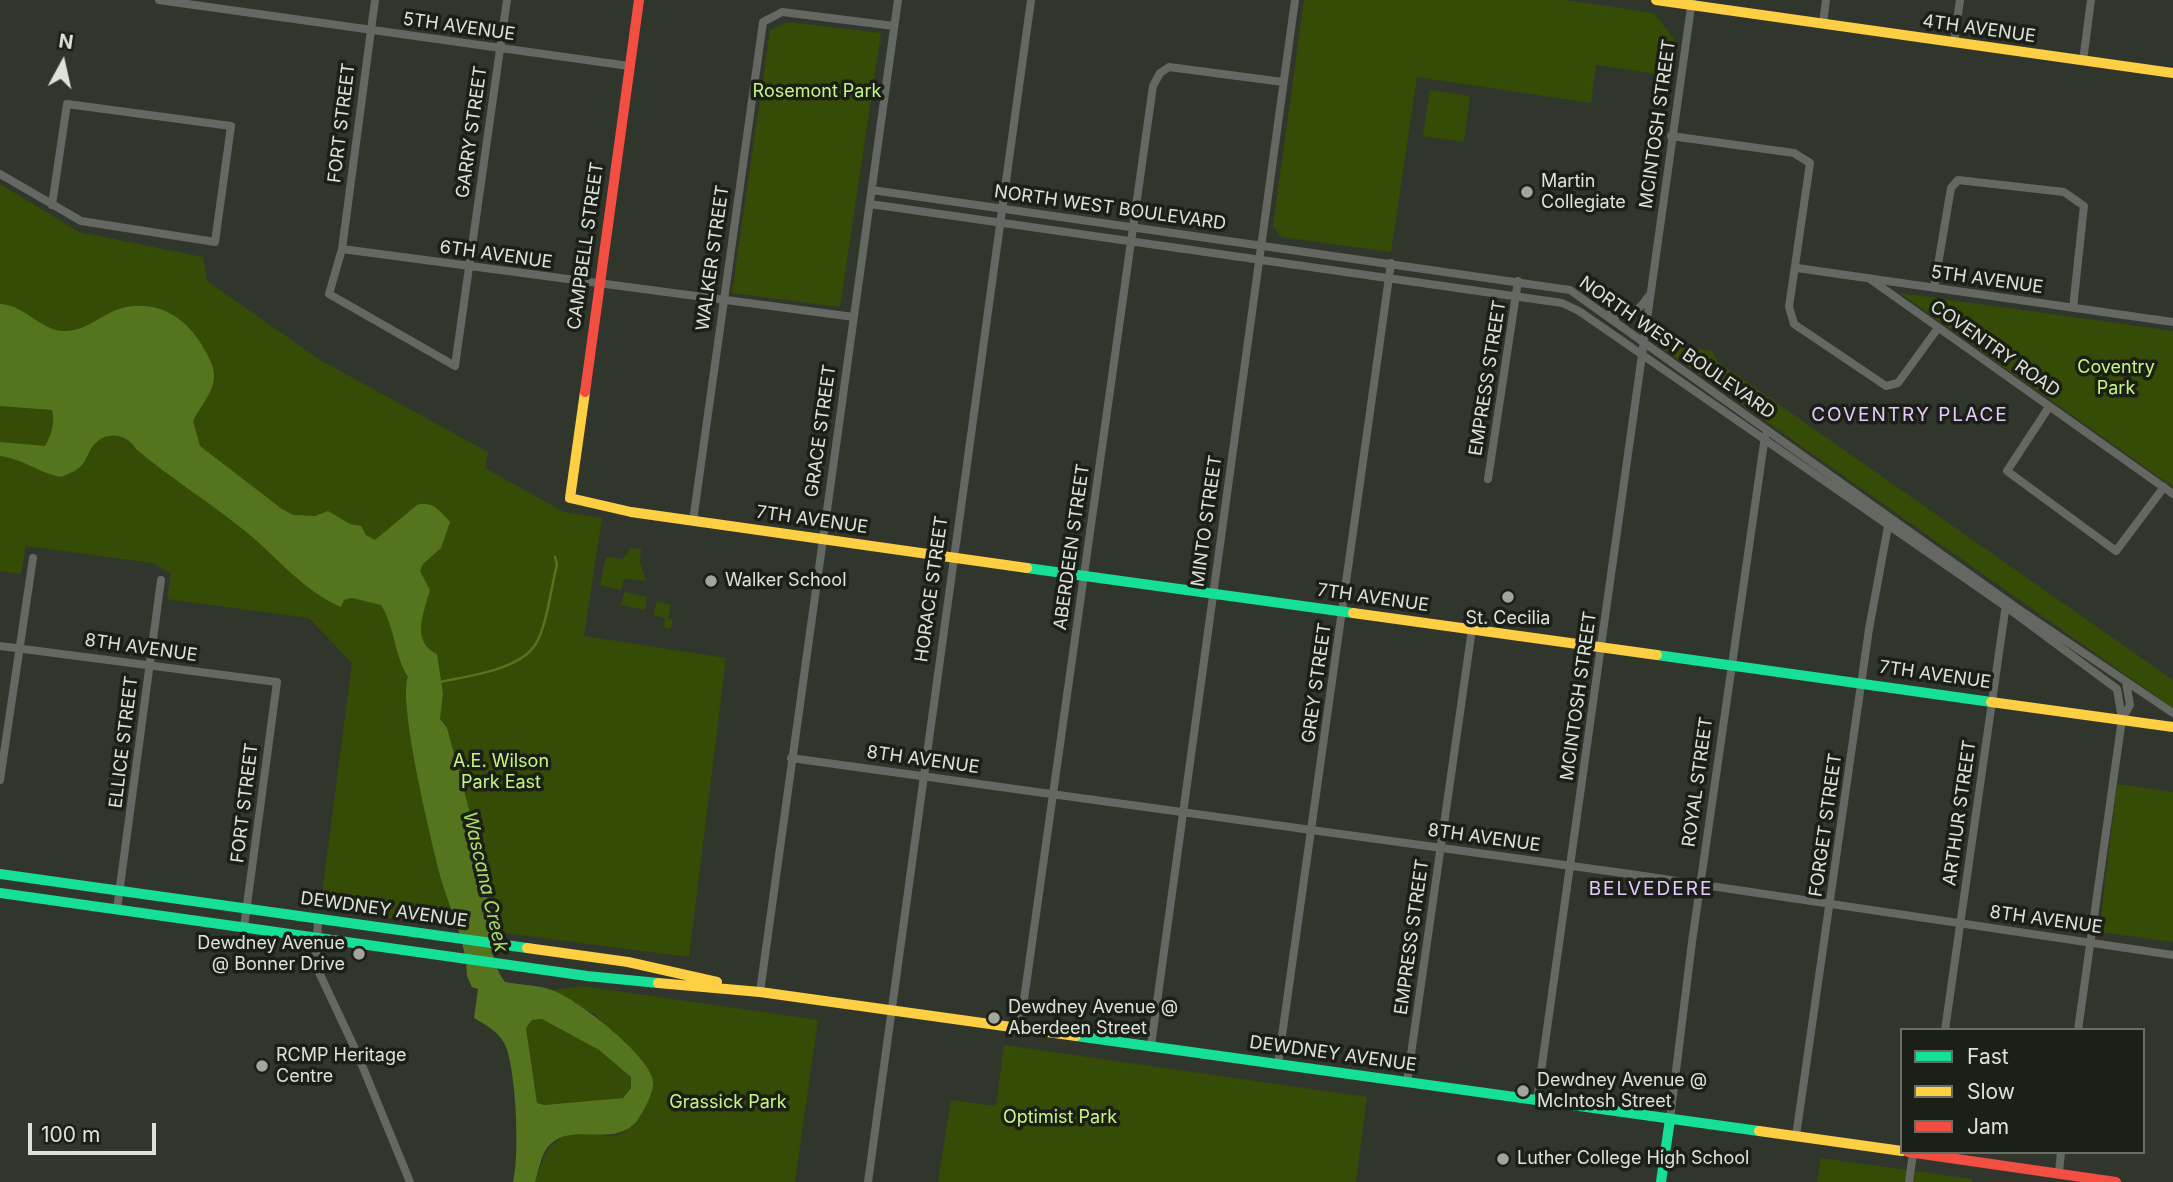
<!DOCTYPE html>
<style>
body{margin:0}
#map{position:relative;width:2173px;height:1182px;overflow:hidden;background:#31362c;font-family:Inter,sans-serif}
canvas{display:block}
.legend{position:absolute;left:1900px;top:1028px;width:245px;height:126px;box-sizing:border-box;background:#1c1f17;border:2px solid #696d64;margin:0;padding:9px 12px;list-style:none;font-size:21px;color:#dde3d8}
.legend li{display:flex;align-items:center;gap:14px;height:35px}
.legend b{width:35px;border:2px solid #696d64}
.north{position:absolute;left:28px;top:28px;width:70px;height:70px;-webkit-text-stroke:5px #1c1f17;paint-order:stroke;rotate:8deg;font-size:19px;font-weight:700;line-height:28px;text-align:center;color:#dde3d8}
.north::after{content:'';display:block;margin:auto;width:24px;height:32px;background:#dde3d8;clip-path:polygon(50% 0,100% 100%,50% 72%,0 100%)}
.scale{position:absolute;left:28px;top:1123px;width:128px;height:32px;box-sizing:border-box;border:4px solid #dde3d8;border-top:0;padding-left:9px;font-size:21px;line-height:24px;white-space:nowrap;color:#dde3d8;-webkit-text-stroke:5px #1c1f17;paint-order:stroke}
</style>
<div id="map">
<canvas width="2173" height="1182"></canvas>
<ul class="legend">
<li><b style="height:9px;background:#16e098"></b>Fast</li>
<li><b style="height:9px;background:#ffcf43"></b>Slow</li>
<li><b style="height:9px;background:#f24e42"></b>Jam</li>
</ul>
<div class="north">N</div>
<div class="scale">100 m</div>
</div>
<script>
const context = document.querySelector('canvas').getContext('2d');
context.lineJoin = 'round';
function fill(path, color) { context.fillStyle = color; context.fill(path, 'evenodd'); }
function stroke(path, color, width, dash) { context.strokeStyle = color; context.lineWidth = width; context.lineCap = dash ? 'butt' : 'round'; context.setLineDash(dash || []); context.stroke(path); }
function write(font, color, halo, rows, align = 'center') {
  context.font = font + ' Inter,sans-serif'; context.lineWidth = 7; context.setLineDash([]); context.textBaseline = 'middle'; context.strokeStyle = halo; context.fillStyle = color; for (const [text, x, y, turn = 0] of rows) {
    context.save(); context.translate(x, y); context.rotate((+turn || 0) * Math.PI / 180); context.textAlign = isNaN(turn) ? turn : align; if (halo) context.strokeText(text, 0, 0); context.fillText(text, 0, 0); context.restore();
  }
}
const green = new Path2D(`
 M1304,0h261l89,13 22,29 -5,34 -75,-11 -5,38 -174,-26 -26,175 -110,-15 -8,-11z
 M788,22l93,11 -41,274 -108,-14 38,-263z
 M1430,90l40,6 -6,46 -41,-6z
 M0,184l79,48 124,25 4,24 113,79 168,92 -3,16 79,44 38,6 -18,118 142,22 -37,299 -369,-48 32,-246 -43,-45 -142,-19 4,-25 -18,-11 -127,-17 -5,28 -21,-3z
 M1900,293l273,38v156z
 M1655,336l13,1 -1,7 45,7 6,11 455,318v28l-518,-365z
 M631,548l10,1 -1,13 6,19 -22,-2 -3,11 -21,-5 6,-28 17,2z
 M624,592l23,5 -2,13 -24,-5z
 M657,601l14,4 -3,13 5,2 -2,9 -8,-2 2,-9 -12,-3z
 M2117,784l56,8v150l-74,-10z
 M582,986l236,34 -23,162h-260c9,-30 19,-53 56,-48 12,1 22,4 33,-2 12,-7 17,-19 23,-31l-24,-61 -13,-8 -14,-17 -43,-25z
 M542,1019l57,31 32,27v11l-8,10 -79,7 -7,-2 -11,-75 6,-8z
 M1004,1045l363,52 -11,85h-418l13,-82 45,6z
 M1821,1158l151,21v3h-155z`);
const water = new Path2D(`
 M0,304c26,1 42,29 67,27 22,-1 38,-20 59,-24 37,-7 65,15 81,47 4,8 8,15 7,25 -1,14 -15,29 -21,42l7,25 82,63 11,6 22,1 13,-5 22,13 11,2 5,9 9,5 42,-35c15,-5 23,6 33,17l-9,26 -18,16 -3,7 10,19c-6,23 -20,51 7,64l6,39 -3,26 7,9 25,92 9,10c-4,30 2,43 7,71 5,28 -1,58 17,81 15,3 33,3 47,8 24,8 100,67 101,92 1,11 -10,30 -16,39 -25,30 -70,-4 -92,30 -5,9 -7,22 -10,31h-22c7,-26 3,-110 -7,-135 -5,-14 -20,-22 -32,-29l4,-29 -6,-2 -5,-11c0,-31 -16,-64 -25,-94 -9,-32 -45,-182 -34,-205 -14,-22 -13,-50 -27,-72l-29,-7 -8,2 -3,7c-40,-17 -67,-54 -101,-80 -34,-27 -71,-50 -104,-78 -9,-16 -31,-19 -43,-3 -5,6 -6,14 -12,20 -5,5 -13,8 -20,11 -22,-4 -35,-17 -61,-21v-14l45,4c7,-12 10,-23 7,-36l-52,-4zM542,1019l57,31 32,27v11l-8,10 -79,7 -7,-2 -11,-75 6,-8z`);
const stream = new Path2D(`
 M440,682c28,-6 79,-12 95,-37 12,-18 16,-59 22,-80l-2,-8`);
const street = new Path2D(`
 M159,0l470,66
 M375,0l-33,249 -13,45 126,72 52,-366
 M1823,24l3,-24
 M1954,43l6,-43
 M2083,61l8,-61
 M1671,136l123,17 16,10 -21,144 5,17 92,62 12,-3 40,-55
 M0,174l81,47 134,21 16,-116 -164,-22 -15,101
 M872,190l698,100 447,318 156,105
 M870,204l692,99 17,8 426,295 112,83 5,30 -44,311
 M342,249l512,68
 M1797,268l376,54
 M1870,279l303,215
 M1934,288l17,-100 7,-8 106,12 20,14 -11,102
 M1610,314c19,4 28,-2 38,-17
 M2049,407l-42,64 109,80 48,-64
 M1488,479l30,-198
 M693,521l70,-499 19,-10 112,14
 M0,646l277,36 -33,245
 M2122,719l8,-14 -4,-23
 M791,758l846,117 536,80
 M0,780l33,-222
 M117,909l44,-329
 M318,919l-2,47 41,87 53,129
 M760,992l138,-992
 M1020,1028l133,-942 7,-13 9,-6 114,15
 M1945,1030l61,-426
 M1151,1046l144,-1046
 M1278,1064l113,-801
 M1407,1082l65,-453
 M1537,1100l155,-1100
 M1670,1119l22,-177 73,-506
 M1796,1136l73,-507 20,-108
 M2059,1173l2,-21
 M868,1182l163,-1182
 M1909,1182l4,-29`);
const fast = new Path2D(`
 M1027,568l326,45
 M1657,655l334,47
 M0,874l527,74
 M0,893l587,83 71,7
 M1076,1036l683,95
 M1661,1182l9,-63`);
const slow = new Path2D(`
 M1656,0l517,73
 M585,392l-15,106 61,14 396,56
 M1353,613l304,42
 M1991,702l182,25
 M527,948l101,14 89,20
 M658,983l102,9 316,44
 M1759,1131l143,20`);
const jam = new Path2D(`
 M585,392l54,-392
 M1908,1152l208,30`);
const markers = [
 [1527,192,7,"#a1a69c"],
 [711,581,7,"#a1a69c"],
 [1508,597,7,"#a1a69c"],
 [359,954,7,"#a1a69c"],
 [994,1018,7,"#a1a69c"],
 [262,1066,7,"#a1a69c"],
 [1523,1091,7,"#a1a69c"],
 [1503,1159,7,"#a1a69c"]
];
const streetNames = [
 ["5TH AVENUE",459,27,8],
 ["4TH AVENUE",1979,29,8],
 ["FORT STREET",342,123,-83],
 ["MCINTOSH STREET",1658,124,-82],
 ["GARRY STREET",472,132,-82],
 ["NORTH WEST BOULEVARD",1110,208,8],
 ["CAMPBELL STREET",586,246,-82],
 ["6TH AVENUE",496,255,8],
 ["WALKER STREET",713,258,-82],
 ["5TH AVENUE",1987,280,8],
 ["NORTH WEST BOULEVARD",1677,348,35],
 ["COVENTRY ROAD",1995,349,35],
 ["EMPRESS STREET",1488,378,-81],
 ["GRACE STREET",821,431,-82],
 ["7TH AVENUE",812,520,8],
 ["MINTO STREET",1207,521,-82],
 ["ABERDEEN STREET",1072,547,-82],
 ["HORACE STREET",932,589,-82],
 ["7TH AVENUE",1373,598,8],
 ["8TH AVENUE",141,648,8],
 ["7TH AVENUE",1935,675,8],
 ["GREY STREET",1317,683,-82],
 ["MCINTOSH STREET",1579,696,-82],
 ["ELLICE STREET",124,742,-83],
 ["8TH AVENUE",923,760,8],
 ["ROYAL STREET",1698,782,-82],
 ["FORT STREET",245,803,-83],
 ["ARTHUR STREET",1960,813,-82],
 ["FORGET STREET",1826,825,-82],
 ["8TH AVENUE",1484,838,8],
 ["DEWDNEY AVENUE",384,910,8],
 ["8TH AVENUE",2046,920,8],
 ["EMPRESS STREET",1412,937,-82],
 ["DEWDNEY AVENUE",1333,1054,8]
];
const parkNames = [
 ["Rosemont Park",817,92],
 ["Coventry",2116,368],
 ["Park",2116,389],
 ["A.E. Wilson",501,762],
 ["Park East",501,783],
 ["Grassick Park",728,1103],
 ["Optimist Park",1060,1118]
];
const poiNames = [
 ["Martin",1541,182],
 ["Collegiate",1541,203],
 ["Walker School",725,581],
 ["St. Cecilia",1508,619,"center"],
 ["Dewdney Avenue",345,944,"right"],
 ["@ Bonner Drive",345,965,"right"],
 ["Dewdney Avenue @",1008,1008],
 ["Aberdeen Street",1008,1029],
 ["RCMP Heritage",276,1056],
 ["Centre",276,1077],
 ["Dewdney Avenue @",1537,1081],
 ["McIntosh Street",1537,1102],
 ["Luther College High School",1517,1159]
];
const neighbourhoodNames = [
 ["COVENTRY PLACE",1910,415],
 ["BELVEDERE",1651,889]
];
const waterNames = [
 ["Wascana Creek",485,882,77]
];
fill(green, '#344c06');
fill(water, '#54741e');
stroke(stream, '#54741e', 2.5);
stroke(street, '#656862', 8);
stroke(fast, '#16e098', 10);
stroke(slow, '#ffcf43', 10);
stroke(jam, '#f24e42', 10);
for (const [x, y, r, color] of markers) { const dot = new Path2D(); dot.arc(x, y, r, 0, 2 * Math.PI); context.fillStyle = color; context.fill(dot); stroke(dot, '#1c1f17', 2.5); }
write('18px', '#dde3d8', '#1c1f17', streetNames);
write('18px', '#c5f782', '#1c1f17', parkNames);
write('18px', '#dde3d8', '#1c1f17', poiNames, 'left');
context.letterSpacing = '2px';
write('19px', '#e4c8fe', '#1c1f17', neighbourhoodNames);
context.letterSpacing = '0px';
write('italic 19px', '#adde69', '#1c1f17', waterNames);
</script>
